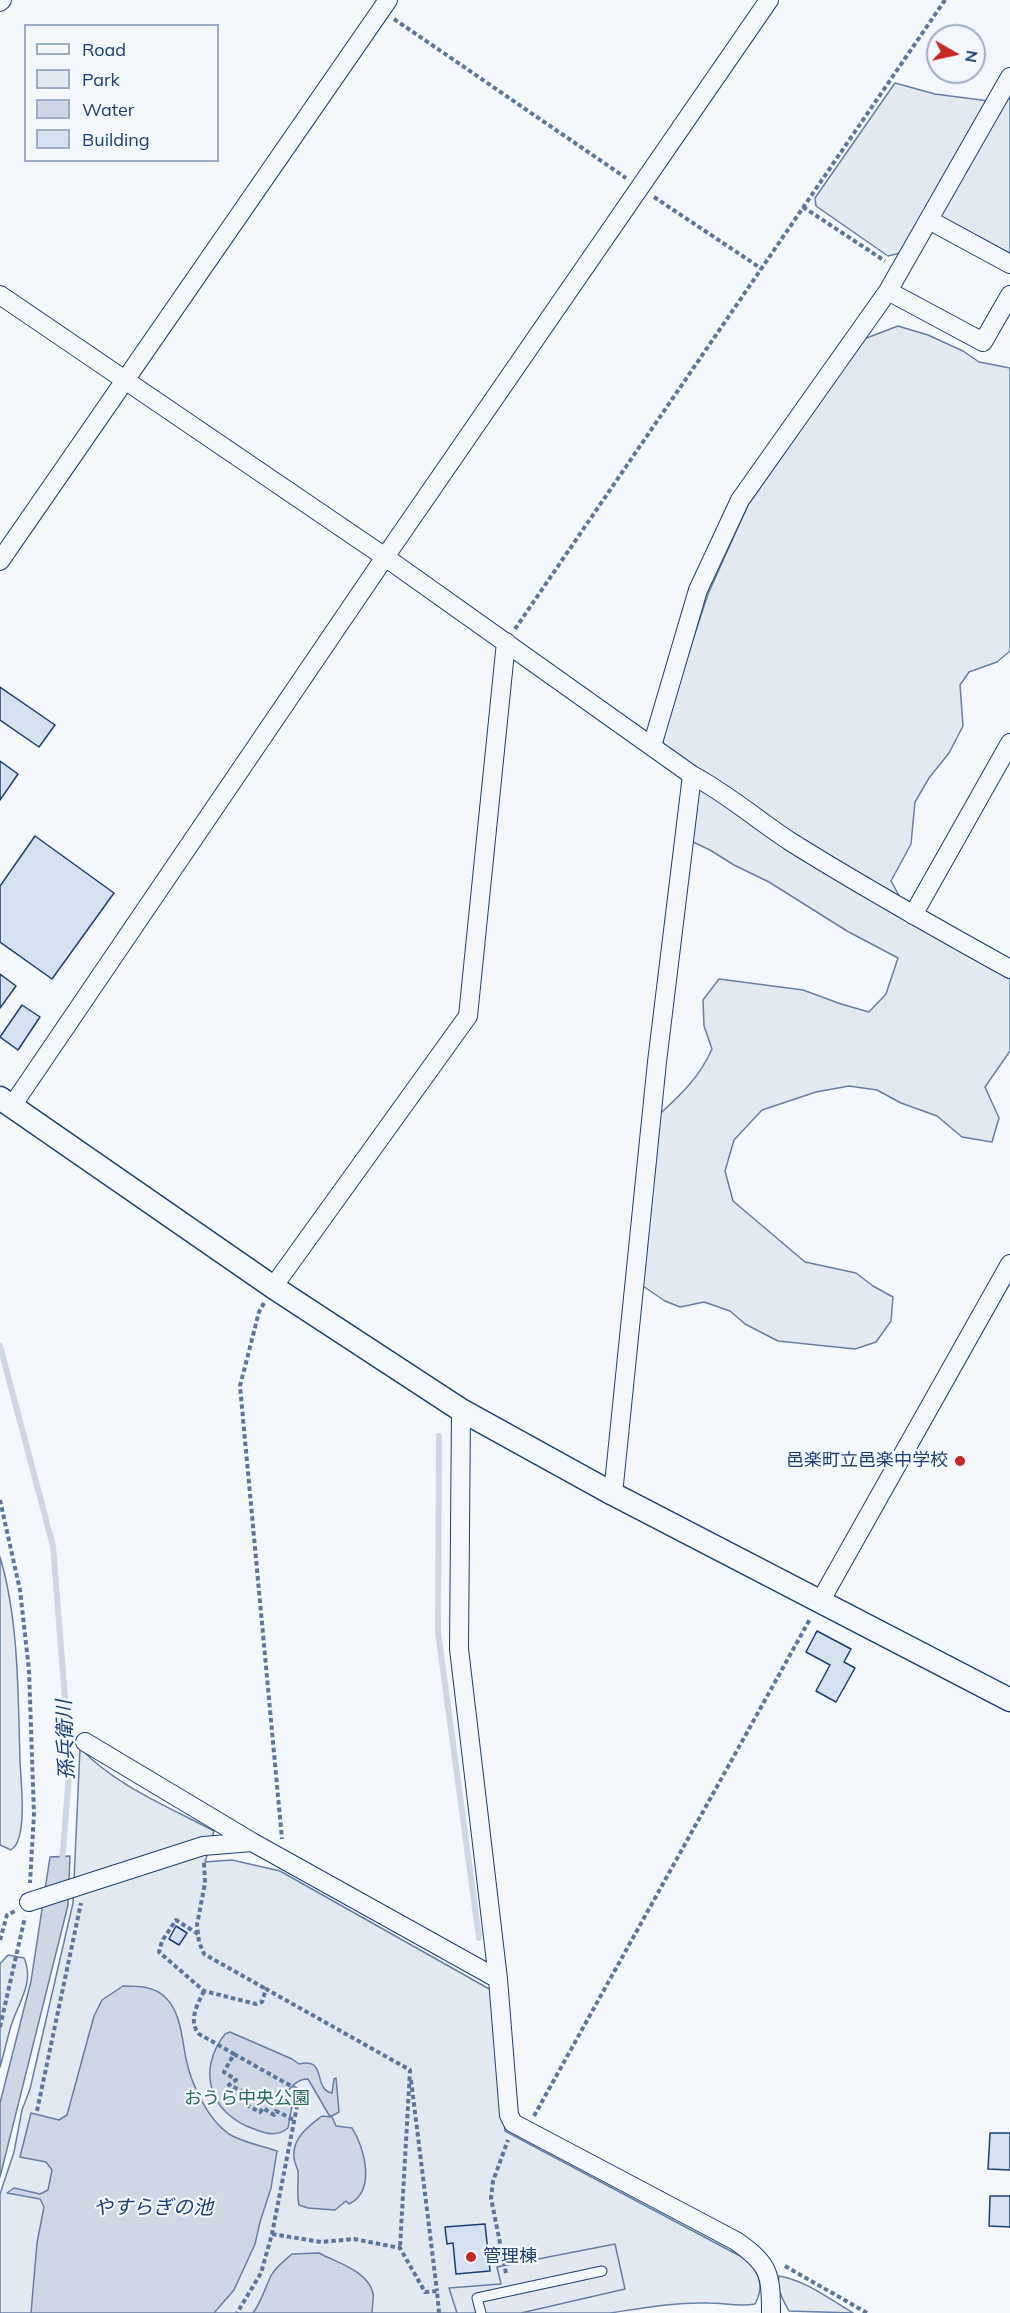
<!DOCTYPE html>
<meta charset="utf-8">
<style>
body{margin:0}
#map{position:relative;width:1010px;height:2313px;overflow:hidden;background:#f4f7fb;font-family:Mulish,sans-serif}
canvas{display:block}
.legend{position:absolute;left:24px;top:24px;width:195px;height:138px;box-sizing:border-box;background:#f4f7fb;border:2px solid #9eadc5;margin:0;padding:8px 10px;list-style:none;font-size:18px;color:#1d3f73}
.legend li{display:flex;align-items:center;gap:12px;height:30px}
.legend b{width:30px;border:2px solid #9eadc5}
.north{position:absolute;left:926px;top:24px;width:60px;height:60px;box-sizing:border-box;background:#f4f7fb;border:2px solid #9eadc5;border-radius:50%;rotate:99deg;font-size:16px;font-weight:700;line-height:24px;text-align:center;color:#1d3f73}
.north::after{content:'';display:block;margin:auto;width:21px;height:27px;background:#c62828;clip-path:polygon(50% 0,100% 100%,50% 72%,0 100%)}
</style>
<div id="map">
<canvas width="1010" height="2313"></canvas>
<ul class="legend">
<li><b style="height:8px;background:#f4f7fb"></b>Road</li>
<li><b style="height:16px;background:#e3e9f0"></b>Park</li>
<li><b style="height:16px;background:#cfd7e4"></b>Water</li>
<li><b style="height:16px;background:#d5e0f0"></b>Building</li>
</ul>
<div class="north">N</div>
</div>
<script>
const context = document.querySelector('canvas').getContext('2d');
context.lineJoin = 'round';
function fill(path, color) { context.fillStyle = color; context.fill(path, 'evenodd'); }
function stroke(path, color, width, dash) { context.strokeStyle = color; context.lineWidth = width; context.lineCap = dash ? 'butt' : 'round'; context.setLineDash(dash || []); context.stroke(path); }
function write(font, color, halo, rows, align = 'center') {
  context.font = font + ' Mulish,"Noto Sans JP",sans-serif'; context.lineWidth = 4.5; context.setLineDash([]); context.textBaseline = 'middle'; context.strokeStyle = halo; context.fillStyle = color; for (const [text, x, y, turn = 0] of rows) {
    context.save(); context.translate(x, y); context.rotate((+turn || 0) * Math.PI / 180); context.textAlign = isNaN(turn) ? turn : align; if (halo) context.strokeText(text, 0, 0); context.fillText(text, 0, 0); context.restore();
  }
}
const green = new Path2D(`
 M895,83l40,11 54,7 -84,151 -17,4 -72,-50 -1,-8z
 M998,98l12,1v160l-73,-40z
 M898,326l30,9 35,16 16,11 31,6v283l-13,11 -28,10 -9,13 3,41 -14,27 -20,25 -14,24 -4,42 -20,37 24,43 95,51v76l-25,36 14,31 -7,24 -30,-5 -25,-21 -36,-13 -24,-13 -28,-4 -33,6 -54,18 -28,30 -9,31 8,30 72,61 51,11 17,13 20,11 -2,24 -15,21 -21,7 -77,-8 -33,-17 -15,-13 -26,-9 -24,5 -15,-6 -31,-21 16,-157c25,-23 48,-42 62,-74l-8,-23 -1,-26 16,-21 84,11 38,14 28,8 17,-18 12,-36 -51,-27 -78,-49 -35,-17 -24,-15 -21,-10 10,-69 -36,-24 1,-19 44,-134 40,-89 116,-166z
 M0,1557c19,63 18,139 20,204 1,23 6,62 -3,82 -1,3 -4,5 -6,7l-11,-5z
 M80,1748c36,38 89,59 134,83l-9,31 27,-2 48,11 211,119 14,141 235,125c17,12 26,28 15,48 -15,3 -31,-1 -47,-1 -33,-1 -65,5 -98,10h-610v-119l14,-42 8,-42 8,-21 43,-186z
 M8,1955l16,3c11,24 -6,45 -13,68 -4,13 -7,28 -11,41v-103z
 M779,2276c26,4 52,24 74,37l-64,-2c-6,-11 -13,-22 -10,-35z`);
const parking = new Path2D(`
 M615,2244l10,45 -104,24h-64l-8,-25 52,-4 -4,-17z`);
const water = new Path2D(`
 M70,1856l-2,49 -68,272v-74l31,-122 19,-124z
 M123,1986c14,0 32,0 43,12 15,15 16,41 20,61 5,24 21,60 43,75 13,8 33,12 48,17l-6,37 -11,34 -5,22 -21,46 -20,23h-183l6,-70 7,-36 -4,-8 -33,-6 7,-5 26,6 8,-4 4,-20 -6,-8 -26,-5 11,-44 28,7 8,-5 27,-99 8,-16z
 M230,2032l62,27 7,5c29,-7 13,25 33,29l2,-14 2,-1 3,34 -7,4 -3,-1 -21,-36c-11,0 -18,8 -23,17l8,4 -5,28c-11,9 -21,6 -34,1 -44,-15 -58,-58 -29,-95z
 M322,2116l10,1 4,9 16,2c13,20 24,63 -3,76l-3,-3 -11,9 -27,-2 -9,-3c-3,-13 0,-21 -1,-34 -1,-4 -4,-9 -4,-14 -2,-19 15,-31 28,-41z
 M319,2253c18,10 48,17 54,40 1,6 -1,14 -1,20h-119c9,-12 12,-26 19,-39 5,-8 13,-14 20,-20z`);
const stream = new Path2D(`
 M0,1346l53,200 17,216 -8,101
 M439,1436l-1,196 41,306`);
const building = new Path2D(`
 M0,687l55,38 -16,22 -39,-27z
 M0,761l18,13 -18,26z
 M35,836l79,57 -62,86 -52,-37v-56z
 M0,974l16,12 -16,22z
 M22,1005l18,12 -22,33 -18,-13z
 M817,1631l34,18 -7,13 11,6 -19,34 -20,-11 14,-26 -24,-13z
 M176,1926l11,7 -8,12 -10,-6z
 M990,2133h20v37l-22,-1z
 M990,2196h20v31l-21,-1z
 M485,2224l5,47 -34,3 -3,-31 -6,1 -2,-17z`);
const path = new Path2D(`
 M394,19l232,159
 M654,197l108,72
 M803,207l82,54
 M515,629l430,-629
 M264,1303l-5,9 -19,74 42,453
 M0,1500l20,90 9,80 5,144 -4,69
 M204,1863l1,20 -8,42 2,17 5,12 62,35
 M198,1934l-22,-14 -14,21 -3,11 45,39 52,13 6,-2 4,-13 144,81 -10,178
 M0,1940l7,-25 8,-4
 M204,1991c-7,14 -16,30 -5,43l35,20 -10,18 12,8 -7,5 21,10 -5,9 15,8 3,-4 11,7 2,-4 18,9
 M0,2027l25,-110
 M234,2054l66,37 -28,143 -11,39 -24,40
 M411,2080l26,211
 M37,2111l44,-208
 M534,2116l276,-497
 M272,2234l49,8 33,-3 46,9 25,44 12,-1 2,22
 M785,2266l82,47
 M506,2273l-15,-75 2,-17 15,-41`);
const service = new Path2D(`
 M481,2313l-4,-15 125,-27`);
const minor = new Path2D(`
 M0,2l2,-2
 M929,220l81,44
 M888,291l95,51 27,-47
 M0,295l385,262 307,218c36,19 65,45 99,67 72,45 145,86 219,127
 M0,561l388,-561
 M652,746l46,-156 42,-90 148,-209 122,-214
 M913,915l97,-172
 M12,1106l373,-549 384,-557
 M273,1287l195,-271 38,-374
 M461,1410l-2,239 39,330 11,136 4,8 223,118c33,23 35,32 35,72
 M613,1494l44,-432 35,-287
 M821,1600l189,-336
 M85,1742l167,100
 M29,1902l174,-56 49,-4 246,137`);
const tertiary = new Path2D(`
 M0,1098l273,189 188,123 152,84 397,206`);
const markers = [
 [960,1461,6,"#c62828"],
 [471,2257,6,"#c62828"]
];
const poiNames = [
 ["邑楽町立邑楽中学校",948,1461],
 ["管理棟",483,2257,"left"]
];
const parkNames = [
 ["おうら中央公園",247,2099]
];
const waterNames = [
 ["孫兵衛川",66,1740,-92],
 ["やすらぎの池",153,2208]
];
fill(green, '#e3e9f0');
stroke(green, '#687fa3', 1.5);
fill(parking, '#e3e8f0');
stroke(parking, '#687fa3', 1.5);
fill(water, '#cfd7e4');
stroke(water, '#687fa3', 1.5);
stroke(stream, '#cfd7e4', 6);
fill(building, '#d5e0f0');
stroke(building, '#1d3f73', 1.5);
stroke(service, '#1d3f73', 11);
stroke(minor, '#1d3f73', 20);
stroke(tertiary, '#1d3f73', 25);
stroke(path, '#5e769c', 4, [4.5, 3]);
stroke(service, '#f4f7fb', 9);
stroke(minor, '#f4f7fb', 18);
stroke(tertiary, '#f4f7fb', 22);
for (const [x, y, r, color] of markers) { const dot = new Path2D(); dot.arc(x, y, r, 0, 2 * Math.PI); context.fillStyle = color; context.fill(dot); stroke(dot, '#f4f7fb', 2); }
write('18px', '#1d3f73', '#f4f7fb', poiNames, 'right');
write('18px', '#2c6c60', '#f4f7fb', parkNames);
write('italic 20px', '#1d3f73', '#f4f7fb', waterNames);
</script>
